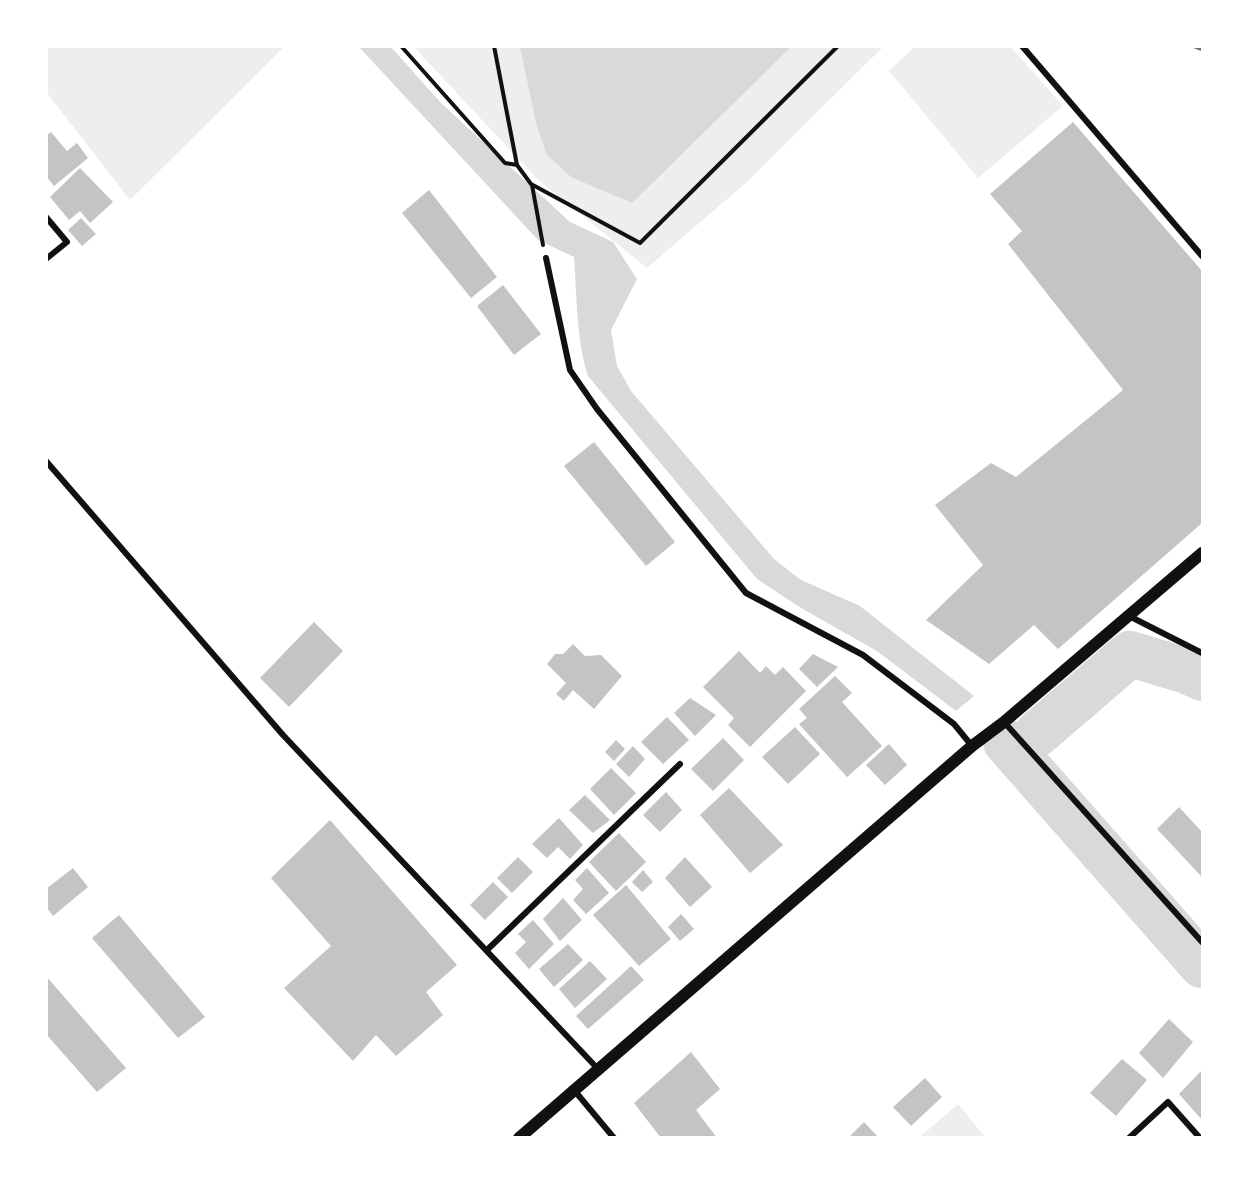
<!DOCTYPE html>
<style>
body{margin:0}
#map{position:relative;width:1249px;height:1184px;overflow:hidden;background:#fff;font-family:Ubuntu,sans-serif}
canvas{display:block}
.frame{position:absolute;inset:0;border:48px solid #fff;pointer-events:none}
</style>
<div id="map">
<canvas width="1249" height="1184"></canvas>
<div class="frame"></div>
</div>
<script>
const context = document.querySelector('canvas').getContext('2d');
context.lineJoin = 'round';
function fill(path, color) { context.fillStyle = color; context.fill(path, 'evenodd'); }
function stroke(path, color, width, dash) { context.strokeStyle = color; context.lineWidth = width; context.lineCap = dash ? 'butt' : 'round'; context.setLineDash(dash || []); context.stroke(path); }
const green = new Path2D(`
 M46,47l1,-1 237,1 -154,153 -83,-107z
 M414,47h469l-136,135 -100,86 -110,-89z
 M914,47h97l52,59 -85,72 -89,-107z
 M958,1104l27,33h-65z`);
const water = new Path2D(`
 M359,47h32l50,56 129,119 43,20 24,37 -26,51 6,36 14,25 143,168 27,21 59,26 114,90 -18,15 -79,-60 -76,-43 -44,-29 -169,-203c-12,-37 -11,-80 -14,-119l-36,-17z
 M520,47v-1l271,1 -159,156 -61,-26 -24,-22 -10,-28z`);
const river = new Path2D(`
 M1037,734l93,-80 57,17 15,7
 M1006,742l196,223`);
const building = new Path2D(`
 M1073,122l129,149v252l-144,126 -24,-24 -45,39 -63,-44 57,-55 -48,-60 56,-42 25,14 107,-87 -115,-146 14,-13 -32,-37z
 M51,132l16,19 10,-8 11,15 -34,28 -8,-10v-40z
 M80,168l33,34 -23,21 -10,-12 -11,9 -19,-23z
 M429,190l68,87 -26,21 -69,-85z
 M81,218l15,16 -14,12 -14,-16z
 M503,285l38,49 -27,21 -37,-49z
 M594,442l81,100 -29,24 -82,-100z
 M314,622l29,29 -54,56 -29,-29z
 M573,644l12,12 16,-1 21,21 -28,33 -21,-19 -9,11 -8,-7 10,-11 -19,-19 8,-10h8z
 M739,651l21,22 6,-7 9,9 8,-8 23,24 -56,56 -22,-22 6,-7 -31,-31z
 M813,654l25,13 -21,20 -18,-18z
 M835,676l17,17 -10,9 40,44 -35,31 -48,-53 8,-6 -8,-9z
 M690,698l26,17 -21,21 -21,-23z
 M667,717l22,23 -26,24 -22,-22z
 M795,727l25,27 -32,30 -26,-27z
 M723,738l21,22 -31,31 -22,-22z
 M616,740l9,9 -11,12 -9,-9z
 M889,744l18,21 -22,20 -19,-20z
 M633,746l12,13 -16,18 -13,-13z
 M611,768l25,25 -22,22 -24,-26z
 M729,788l54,57 -33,28 -50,-58z
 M666,792l16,18 -22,22 -17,-17z
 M585,795l25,25 -17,13 -24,-23z
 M1179,807l23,25v42l-1,2 -44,-47z
 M559,818l24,27 -13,14 -12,-12 -11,11 -15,-14z
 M330,820l127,145 -31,27 17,23 -47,41 -20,-21 -23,26 -69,-73 47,-42 -60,-68z
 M619,833l27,29 -30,29 -27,-29z
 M518,857l15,15 -21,21 -15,-15z
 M685,857l27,30 -22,20 -25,-29z
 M73,868l15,19 -35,29 -7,-9v-18z
 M587,868l22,25 -23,21 -13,-14 10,-11 -8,-9z
 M643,870l10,12 -11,10 -10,-10z
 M493,882l15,15 -23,23 -15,-15z
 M626,885l45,54 -32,27 -46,-51z
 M563,898l19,22 -22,21 -17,-22z
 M681,914l13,15 -14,12 -12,-14z
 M119,915l86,102 -27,21 -86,-100z
 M533,920l21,24 -25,25 -14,-16 11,-11 -8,-8z
 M568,944l15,16 -29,27 -15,-18z
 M590,961l17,18 -32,29 -16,-19z
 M631,966l13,14 -56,49 -12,-13z
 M46,976l80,92 -29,24 -51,-58z
 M1169,1019l24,23 -30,36 -24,-25z
 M691,1052l29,37 -24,21 21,28h-56l-27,-35z
 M1122,1059l25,21 -31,36 -26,-23z
 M1202,1070v50l-23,-26z
 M925,1078l17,19 -31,29 -18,-19z
 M864,1122l15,16h-31z`);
const path = new Path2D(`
 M401,46l104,117 12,2
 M494,46l23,119 14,19 109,59 198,-197
 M532,185l11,60`);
const minor = new Path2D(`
 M1022,46l180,210
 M46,217l21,25 -21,17
 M546,258l24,112 27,39 149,184 117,62 91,69 18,22
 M46,461l237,274 315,334
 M1129,616l73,37
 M1004,722l198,220
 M487,950l193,-186
 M574,1090l40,48
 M1129,1138l39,-36 32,36`);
const secondary = new Path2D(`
 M519,1138l453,-392 32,-24 198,-169`);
const rail = new Path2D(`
 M1194,46l8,3`);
fill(green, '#eee');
fill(water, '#d9d9d9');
stroke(river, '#d9d9d9', 46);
fill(building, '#c4c4c4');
stroke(path, '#111', 4);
stroke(minor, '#111', 6);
stroke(secondary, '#111', 12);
stroke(rail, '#707070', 4.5);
</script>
